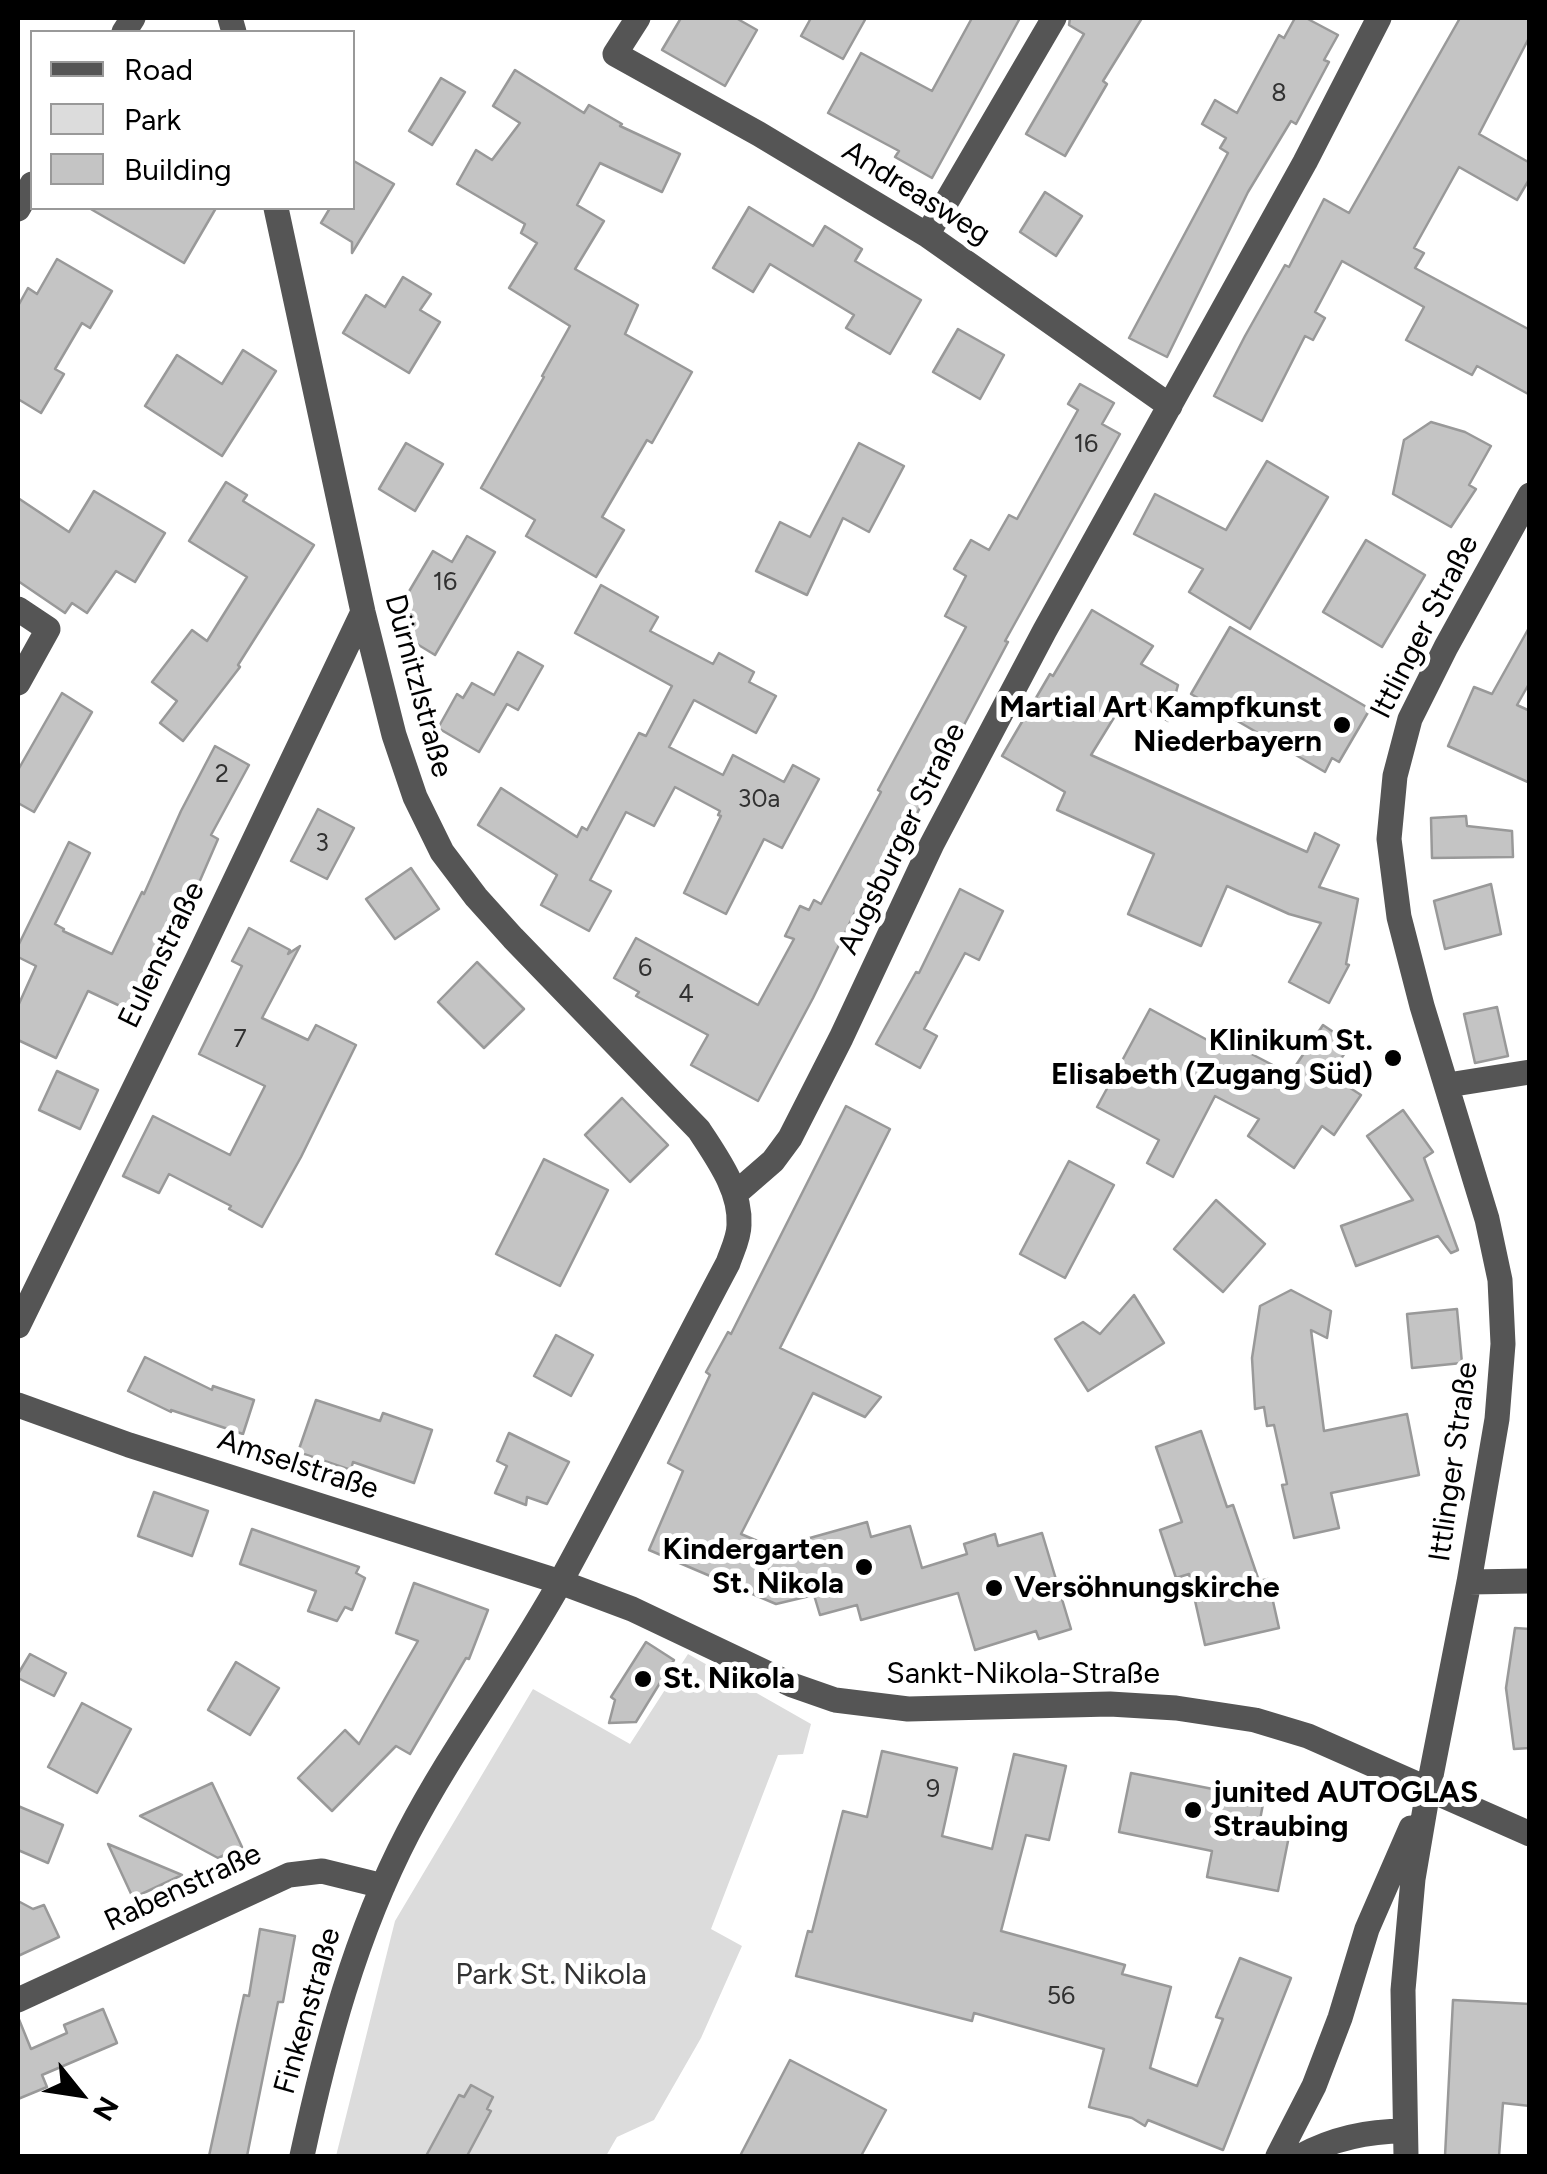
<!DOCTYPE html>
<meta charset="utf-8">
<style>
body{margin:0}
#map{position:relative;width:1547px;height:2174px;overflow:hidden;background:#fff;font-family:Figtree,sans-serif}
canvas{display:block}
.frame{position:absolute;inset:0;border:20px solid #000;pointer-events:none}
.legend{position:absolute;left:30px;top:30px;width:325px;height:180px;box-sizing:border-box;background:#fff;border:2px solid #999;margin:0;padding:12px 18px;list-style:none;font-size:30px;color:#000}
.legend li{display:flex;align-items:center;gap:20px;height:50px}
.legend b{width:50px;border:2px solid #999}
.north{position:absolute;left:30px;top:2044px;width:100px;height:100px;-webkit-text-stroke:8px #fff;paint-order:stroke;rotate:120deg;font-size:28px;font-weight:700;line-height:40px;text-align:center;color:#000}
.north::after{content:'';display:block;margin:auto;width:35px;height:45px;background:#000;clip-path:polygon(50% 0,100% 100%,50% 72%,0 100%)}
</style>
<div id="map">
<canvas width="1547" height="2174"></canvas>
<div class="frame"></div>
<ul class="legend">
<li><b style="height:12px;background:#555"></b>Road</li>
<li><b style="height:28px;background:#dcdcdc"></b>Park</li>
<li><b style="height:28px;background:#c4c4c4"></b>Building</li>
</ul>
<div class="north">N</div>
</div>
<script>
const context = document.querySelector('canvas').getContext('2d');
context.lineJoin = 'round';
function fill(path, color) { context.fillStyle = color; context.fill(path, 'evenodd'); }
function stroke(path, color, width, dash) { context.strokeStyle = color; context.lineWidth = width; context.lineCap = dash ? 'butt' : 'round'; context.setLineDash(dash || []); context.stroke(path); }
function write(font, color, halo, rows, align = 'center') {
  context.font = font + ' Figtree,sans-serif'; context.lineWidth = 10; context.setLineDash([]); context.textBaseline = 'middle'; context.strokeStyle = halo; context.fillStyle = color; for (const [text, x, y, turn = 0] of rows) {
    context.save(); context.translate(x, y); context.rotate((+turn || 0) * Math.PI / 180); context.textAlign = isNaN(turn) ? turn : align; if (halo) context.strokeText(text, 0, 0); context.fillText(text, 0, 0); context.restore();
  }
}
const green = new Path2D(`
 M688,1654l123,70 -8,30 -25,1 -67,174 31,17 -41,92 -47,82 -37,17 -11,19h-270l59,-235 138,-232 97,55z`);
const building = new Path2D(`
 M681,18h55l21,12 -32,56 -63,-36z
 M811,18h55l-23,41 -42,-23z
 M972,18h48l-88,160 -37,-21 4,-6 -71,-38 33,-60 71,38z
 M1070,18h72l-39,63 4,3 -42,72 -39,-22 58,-100 -15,-9z
 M1295,18h11l32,17 -14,25 5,2 -33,62 -5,-3 -43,71 -81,165 -38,-19 99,-185 -8,-5 6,-10 -24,-14 13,-24 22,13 42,-78 5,3z
 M1460,18h70v18l-51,98 51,29v15l-13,22 -58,-33 -45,81 10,5 -9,15 115,62v65l-53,-29 -5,9 -66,-35 18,-33 -82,-46 -27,51 10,6 -12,22 -8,-4 -43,85 -48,-25 31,-60 40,-71 4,2 35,-68 25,14z
 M515,70l69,43 5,-8 33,19 -2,2 60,28 -18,38 -62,-29 -23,42 27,16 -29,48 63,36 -13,29 67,38 -40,71 -5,-3 -45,77 22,13 -28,47 -70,-41 9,-16 -54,-32 63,-111 -2,-1 28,-50 -61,-38 28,-45 -16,-10 4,-9 -68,-40 19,-34 16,10 28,-37 -27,-17z
 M441,78l24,14 -33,53 -23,-14z
 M352,160l42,24 -42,69v-11l-31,-19 9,-15h22z
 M1045,192l37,24 -26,40 -36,-24z
 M749,207l64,39 12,-20 37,23 -7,12 66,39 -31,54 -44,-26 8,-13 -84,-51 -17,28 -40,-24z
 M89,208h127l-32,55z
 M57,259l55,32 -22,37 -8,-5 -27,46 9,5 -23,39 -23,-14v-93l10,-18 9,6z
 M403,277l28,17 -11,16 20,12 -31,51 -66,-40 23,-38 19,12z
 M958,329l46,26 -24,44 -47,-27z
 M243,350l33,21 -54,85 -77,-50 32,-51 45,29z
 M1080,384l34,19 -12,21 18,10 -115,207 3,1 -139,262 -8,-4 -48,98 -55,103 -67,-36 17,-30 -72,-39 3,-4 -25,-14 22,-40 122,67 36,-66 -9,-3 15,-30 9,4 5,-10 7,4 60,-112 -3,-2 88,-163 -21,-11 21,-40 -12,-7 17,-29 18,10 20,-35 8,4 61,-109 -10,-6z
 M1431,422l34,10 26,14 -22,39 7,4 -25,38 -58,-33 11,-54z
 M406,443l37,21 -28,47 -36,-22z
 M859,443l45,23 -35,66 -26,-14 -36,77 -51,-24 24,-49 30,15z
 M1267,461l61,36 -78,132 -61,-37 14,-23 -69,-35 21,-40 71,36z
 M226,482l21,13 -4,6 71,44 -76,120 2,2 -57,74 -23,-18 17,-22 -25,-19 40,-52 15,11 40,-64 -58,-36z
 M94,491l71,42 -30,49 -19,-11 -29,42 -15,-10 -7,10 -47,-32v-83l51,34z
 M467,536l28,16 -60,103 -36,-22 13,-22 -11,-6 32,-54 19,11z
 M1366,540l59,35 -43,72 -59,-35z
 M601,585l57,32 -8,14 63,33 6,-11 35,19 -5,10 27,14 -20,37 -62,-33 -25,47 54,28 10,-20 51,27 9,-17 26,14 -37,69 -18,-9 -38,75 -42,-21 37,-77 -3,-1 2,-4 -45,-24 -21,39 -28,-14 -36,68 21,11 -22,40 -48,-26 16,-30 -79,-50 23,-37 76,49 5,-10 5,3 52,-97 7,3 26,-50 -97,-53z
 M1092,610l61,36 -12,18 37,21 -10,36 -42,-23 -35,57 216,97 8,-19 24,12 -20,42 39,12 -12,65 3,1 -20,38 -40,-21 32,-59 -32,-9 -62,-28 -26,60 -73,-32 26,-60 -97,-44 8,-18 -63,-36 48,-82 3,2z
 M1530,626v56l-13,23 13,6v72l-82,-37 26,-59 18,7z
 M1230,627l140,82 -31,53 -7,-4 -7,14 -134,-78z
 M518,652l25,14 -25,44 -11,-6 -28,48 -41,-24 19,-34 6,4 9,-15 22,12z
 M62,693l30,19 -58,100 -16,-9v-33z
 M215,746l34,19 -38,70 7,4 -20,46 -2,-1 -63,128 -45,-21 -32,67 -38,-18v-34l18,-40 -18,-9v-11l51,-104 21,11 -35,71 9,5 -1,2 49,23 30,-62 2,2 37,-83z
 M318,809l36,19 -27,51 -36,-18z
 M1466,816l1,10 45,5 1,26 -81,1 -1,-40z
 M411,868l28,41 -44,30 -29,-40z
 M1491,884l10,50 -56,15 -11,-48z
 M960,889l43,22 -24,49 -14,-7 -41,76 13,7 -17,32 -44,-24 40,-72 3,1z
 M249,928l41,22 -2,4 12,-8 -38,72 46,22 8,-15 40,20 -55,112 -39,70 -33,-18 2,-3 -62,-32 -10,19 -36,-17 30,-60 77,39 35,-69 -66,-32 43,-88 -10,-5z
 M477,962l47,47 -40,39 -46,-46z
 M1497,1007l11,49 -33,7 -11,-49z
 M1150,1009l61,33 4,-7 75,39 33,-49 28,19 -21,31 31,20 -27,40 -12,-9 -28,42 -46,-32 11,-17 -44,-23 -42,81 -26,-14 12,-23 -62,-33z
 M57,1071l41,19 -18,39 -41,-19z
 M622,1098l46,47 -38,37 -45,-47z
 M846,1106l44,23 -110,219 101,49 -16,20 -52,-24 -72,141 33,14 93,-26 4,15 39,-11 12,42 45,-14 -3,-10 31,-10 3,12 44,-13 29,96 -32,10 -3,-8 -61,19 -17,-57 -97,27 -4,-15 -37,10 -6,-20 -38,9 -127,-54 34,-79 -15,-8 42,-88 -4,-3 22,-40 3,2z
 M1403,1110l30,42 -9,6 34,92 -7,3 -13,-17 -82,30 -15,-40 72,-26 -46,-64z
 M544,1159l64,31 -48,96 -64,-32z
 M1069,1161l45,24 -49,93 -45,-24z
 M1216,1200l49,44 -42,48 -49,-43z
 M1291,1290l40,21 -4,27 -16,-8 13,101 83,-17 12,61 -88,18 8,35 -45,10 -12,-53 5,-1 -13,-59 -7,1 -3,-19 -9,2 -3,-51 8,-52z
 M1134,1295l30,48 -76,48 -33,-52 28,-17 17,12z
 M1457,1309l5,54 -50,5 -5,-54z
 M556,1335l37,20 -22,41 -37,-20z
 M145,1357l67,33 1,-4 41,14 -11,34 -72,-24v2l-43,-21z
 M316,1400l64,21 3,-8 49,17 -18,53 -61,-21 -2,8 -53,-18z
 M1201,1431l26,76 6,-2 26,76 9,-2 11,49 -74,17 -16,-71 -13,4 -16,-48 22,-8 -26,-75z
 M509,1433l60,29 -22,42 -20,-7 -1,8 -31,-12 12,-27 -10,-5z
 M154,1492l54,19 -16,45 -54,-20z
 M252,1529l107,38 -3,6 9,5 -13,32 -7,-3 -8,14 -29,-10 8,-20 -76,-27z
 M414,1583l74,27 -19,49 -3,-1 -56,96 -14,-8 -64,65 -34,-33 47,-48 14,14 59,-103 -22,-8z
 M1515,1628l15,1v119l-16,1 -8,-61z
 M646,1642l28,18 -38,62 -27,1 6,-23 -4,-3z
 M30,1654l36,19 -12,23 -36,-18v-4z
 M236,1662l43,26 -29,47 -42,-25z
 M82,1703l49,26 -34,64 -49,-26z
 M882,1751l75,17 -15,68 50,13 22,-95 52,12 -17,74 -23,-5 -25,96 124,34 -3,9 49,13 -21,81 47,18 26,-67 -7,-2 24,-59 51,20 -68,172 -75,-30 -3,6 -13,-8 -43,-11 15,-58 -130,-36 -2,8 -176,-45 12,-45 4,1 31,-121 24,6z
 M1131,1773l133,26 -6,31 31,6 -11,55 -71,-14 5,-26 -93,-19z
 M212,1783l30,64 -24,11 -78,-42z
 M18,1806l45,19 -15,38 -30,-13z
 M108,1844l74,31 -49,23z
 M18,1901l15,8 11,-4 15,32 -41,19z
 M260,1929l35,7 -12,66h-5l-31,154h-38l35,-161 5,1z
 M1453,2000l77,4v102l-27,-3 -4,53h-54z
 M103,2009l14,34 -75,32 5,12 -29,12v-82l13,32 36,-16 -3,-8z
 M790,2060l96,50 -25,46h-121z
 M471,2085l22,12 -6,12 4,2 -24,45h-41l33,-61 5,2z`);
const minor = new Path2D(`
 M230,18l4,14
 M638,18l-23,36 144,80 168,101 243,171
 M124,32l9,-14
 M276,208l87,404 31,123 21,62 27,55 34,45 37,41 186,192c18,28 42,60 40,95 0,13 -7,26 -11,38 -56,105 -109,212 -166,316 -48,87 -108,166 -154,254 -53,102 -82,212 -106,323
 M18,209l14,-25
 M927,235l127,-217
 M18,609l30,20 -30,54
 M1448,1085l82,-13
 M735,1194l38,-33 17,-23 51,-100 91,-194 113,-214 260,-468 74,-144
 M18,1326l180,-368 165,-346
 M18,1405l111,40 431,137 72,27 160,76 43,15 73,9 202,-5 66,4 79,12 53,16 222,98
 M1469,1582l61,-1
 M18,2000l271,-125 33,-4 61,15
 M1278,2156l36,-70 26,-68 27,-89 44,-101
 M1301,2156c33,-18 67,-25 104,-25
 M1406,2156l-3,-166 10,-111 15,-88 41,-209 28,-163 6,-75 -3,-64 -13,-61 -65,-213 -23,-89 -10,-78 6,-63 15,-57 36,-72 84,-152`);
const markers = [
 [1342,725,10,"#000"],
 [1393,1058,10,"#000"],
 [864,1567,10,"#000"],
 [994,1588,10,"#000"],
 [643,1679,10,"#000"],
 [1193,1810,10,"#000"]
];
const numberNames = [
 ["8",1279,94],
 ["16",1086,445],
 ["16",445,583],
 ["2",222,775],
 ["30a",759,800],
 ["3",322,844],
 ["6",645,969],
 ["4",686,995],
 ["7",240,1040],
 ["9",933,1790],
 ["56",1061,1997]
];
const streetNames = [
 ["Andreasweg",916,193,32],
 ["Ittlinger Straße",1425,627,-63],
 ["Dürnitzlstraße",418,686,75],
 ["Augsburger Straße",902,839,-64],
 ["Eulenstraße",162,955,-64],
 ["Ittlinger Straße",1454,1462,-82],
 ["Amselstraße",298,1465,18],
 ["Sankt-Nikola-Straße",1023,1674],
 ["Rabenstraße",183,1888,-25],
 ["Finkenstraße",308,2011,-74]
];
const poiNames = [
 ["Martial Art Kampfkunst",1322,708],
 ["Niederbayern",1322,742],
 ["Klinikum St.",1373,1041],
 ["Elisabeth (Zugang Süd)",1373,1075],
 ["Kindergarten",844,1550],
 ["St. Nikola",844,1584],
 ["Versöhnungskirche",1014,1588,"left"],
 ["St. Nikola",663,1679,"left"],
 ["junited AUTOGLAS",1213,1793,"left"],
 ["Straubing",1213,1827,"left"]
];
const parkNames = [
 ["Park St. Nikola",551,1975]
];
fill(green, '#dcdcdc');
fill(building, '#c4c4c4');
stroke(building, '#999', 2.5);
stroke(minor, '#555', 25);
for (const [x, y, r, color] of markers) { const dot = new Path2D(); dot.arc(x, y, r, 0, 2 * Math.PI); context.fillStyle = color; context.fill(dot); stroke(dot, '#fff', 4); }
write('25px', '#313131', null, numberNames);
write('30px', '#000', '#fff', streetNames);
write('bold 30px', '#000', '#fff', poiNames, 'right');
write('30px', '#333', '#fff', parkNames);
</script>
